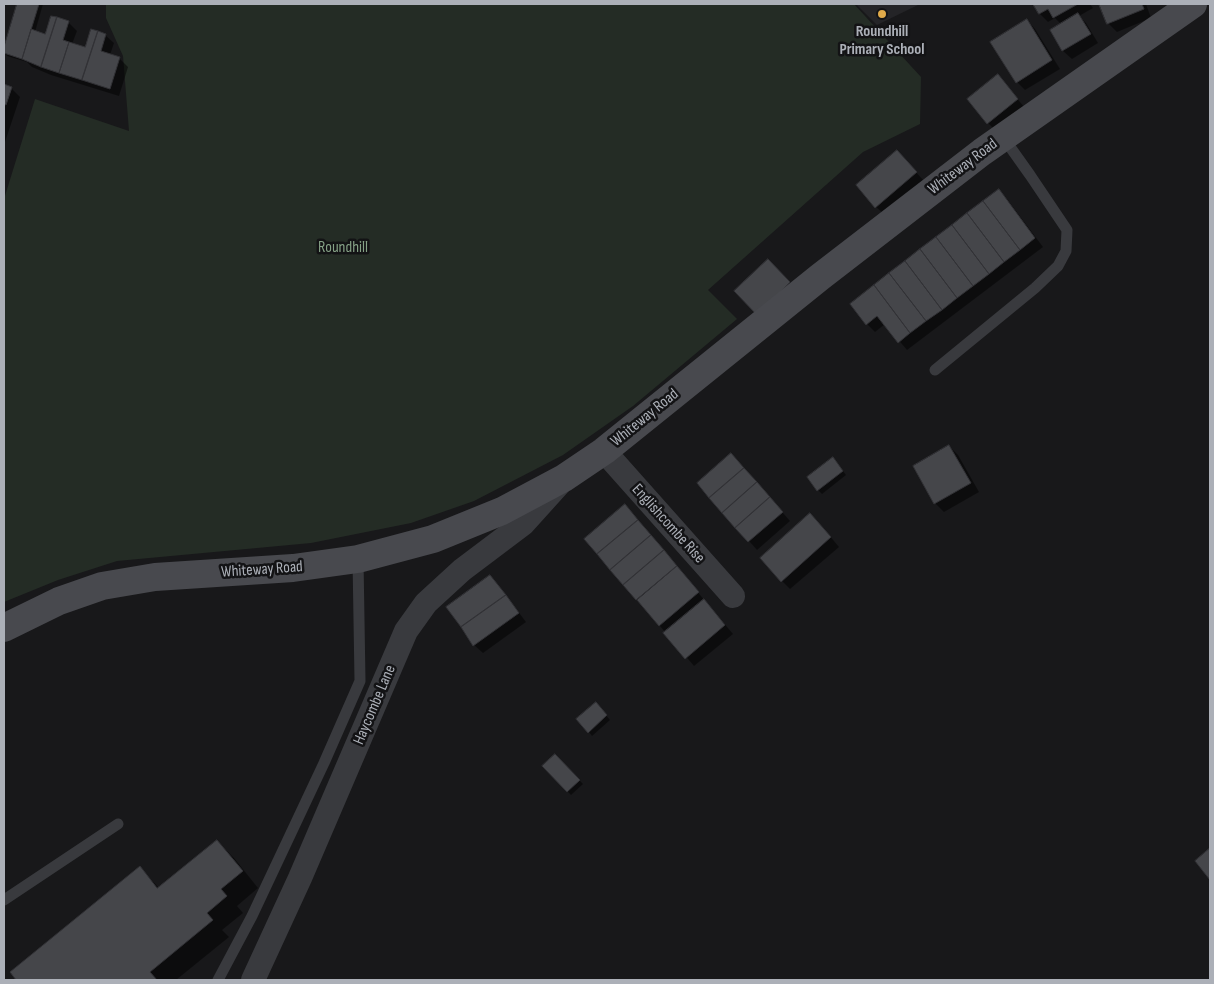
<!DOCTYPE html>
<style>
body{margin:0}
#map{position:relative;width:1214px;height:984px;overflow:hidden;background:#18181a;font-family:"Sofia Sans Condensed",sans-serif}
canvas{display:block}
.frame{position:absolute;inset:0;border:5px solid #acb0b8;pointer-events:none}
</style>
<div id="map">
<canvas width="1214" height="984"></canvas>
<div class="frame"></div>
</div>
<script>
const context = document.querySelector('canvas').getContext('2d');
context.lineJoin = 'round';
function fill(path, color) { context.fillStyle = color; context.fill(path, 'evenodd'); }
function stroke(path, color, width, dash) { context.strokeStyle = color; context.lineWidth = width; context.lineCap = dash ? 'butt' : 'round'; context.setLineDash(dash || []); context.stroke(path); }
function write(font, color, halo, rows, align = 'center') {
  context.font = font + ' "Sofia Sans Condensed",sans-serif'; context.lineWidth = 5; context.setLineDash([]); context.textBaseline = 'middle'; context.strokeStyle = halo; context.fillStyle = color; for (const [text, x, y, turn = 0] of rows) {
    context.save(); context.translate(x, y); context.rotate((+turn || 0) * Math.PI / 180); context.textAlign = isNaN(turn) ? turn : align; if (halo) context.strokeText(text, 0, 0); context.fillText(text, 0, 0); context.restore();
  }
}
const built = new Path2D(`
 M856,4h64l-43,21z`);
const green = new Path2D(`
 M106,4h748l67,73 -1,47 -57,28 -155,138 29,29 -104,87 -70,49 -89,46 -63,22 -100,20 -194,18 -59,19 -54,22v-403l31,-100 94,32 -6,-75 -17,-38z`);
const shadow = new Path2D(`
 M18,4h25l-8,28 11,4 22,-14 9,9 -5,13 14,4 19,-13 9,8 -4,12 9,3 9,9 -9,29 -68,-21 -19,-8 -5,-5 -20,-6 -3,-5z
 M1034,4h56l3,4 -14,8 7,7 12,20 -26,16 -9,-8 -12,-21 10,-6 -6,-6 -7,4 -8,-8z
 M1101,4h45l5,14 -34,14 -9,-9z
 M1027,20l8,9 25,40 -35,21 -8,-8z
 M998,76l27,32 -29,23 -8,-8z
 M4,86l7,2 9,9 -16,48z
 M905,160l19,21 -39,34 -9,-8z
 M998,191l9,8 36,48 -136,103 -22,-26 -10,8 -8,-8z
 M949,446l9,9 21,37 -35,20 -9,-9z
 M739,463l51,58 -33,29 -59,-67z
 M837,463l9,12 -24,19 -4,-4z
 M625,506l108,128 -39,32 -108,-127z
 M819,523l20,24 -49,42 -8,-8z
 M490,577l8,8 28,37 -43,31 -9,-8z
 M600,708l10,12 -18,16 -3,-4z
 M555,755l28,29 -12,11 -28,-29z
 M217,841l17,17 24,30 -21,18 6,7 -21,17 7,7 -53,43h-158l-7,-7 129,-105 19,20z`);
const building = new Path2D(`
 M17,4h22l-17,55 -18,-6v-6z
 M1033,4h45l-25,14 -5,-9 -9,5z
 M1099,4h43l2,5 -37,15z
 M1078,13l13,21 -29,17 -12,-21z
 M51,16l6,1 -16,50 -19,-8 9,-30 14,5z
 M57,17l12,4 -6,19 6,2 -10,31 -18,-6z
 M1027,19l25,41 -36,23 -26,-41z
 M91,29l7,2 -16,49 -23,-7 10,-31 16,5z
 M98,31l8,3 -5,17 19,6 -10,32 -28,-9z
 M998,74l20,25 -31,25 -20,-25z
 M4,84l8,3 -6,18 -2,-1z
 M897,150l20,22 -42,36 -19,-23z
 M999,189l36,49 -15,12 -37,-49z
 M983,201l37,49 -16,12 -37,-49z
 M967,213l37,49 -15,12 -37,-49z
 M952,225l37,49 -16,12 -37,-49z
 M936,237l37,49 -16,12 -37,-49z
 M920,249l37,49 -15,12 -37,-49z
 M768,259l22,23 -33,33 -23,-24z
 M905,261l37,49 -16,11 -37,-48z
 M889,273l37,48 -16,12 -36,-48z
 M874,285l36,48 -12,10 -21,-27 -11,9 -16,-21z
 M949,445l22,38 -37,21 -21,-38z
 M731,453l13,15 -35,30 -12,-15z
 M833,457l10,14 -26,20 -10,-14z
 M744,468l13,14 -35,31 -13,-15z
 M757,482l13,15 -35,31 -13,-15z
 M770,497l13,15 -35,30 -13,-14z
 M625,504l13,16 -41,34 -13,-15z
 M810,513l21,24 -50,45 -21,-24z
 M638,520l13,15 -41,35 -13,-16z
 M651,535l13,15 -41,35 -13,-15z
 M664,550l13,16 -41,34 -13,-15z
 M677,566l22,26 -40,34 -22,-26z
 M490,575l16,20 -45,32 -15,-20z
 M506,595l13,18 -46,33 -12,-19z
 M704,599l21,26 -40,34 -22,-26z
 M596,702l11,13 -19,18 -12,-14z
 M555,754l25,26 -13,12 -25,-26z
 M217,840l26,31 -22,18 6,7 -20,17 6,7 -63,52 7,8h-141l-6,-8 130,-106 17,22z
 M1210,848v32l-15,-19z`);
const lane = new Path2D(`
 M935,370l100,-82 23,-22 8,-15 1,-21 -37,-55 -27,-38
 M4,900l114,-76
 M218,980l34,-64 72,-153 36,-82 -2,-122`);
const street = new Path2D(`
 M604,451l129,145
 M253,980l47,-102 106,-247 20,-28 36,-33 61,-46 37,-41`);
const secondary = new Path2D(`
 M4,628l55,-27 43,-15 53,-9 138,-9 65,-9 75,-20 69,-28 62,-33 40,-27 216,-174 162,-125 211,-148`);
const markers = [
 [882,14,5,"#e0aa4a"]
];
const poiNames = [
 ["Roundhill",882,32],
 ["Primary School",882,50]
];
const streetNames = [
 ["Whiteway Road",963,167,-37],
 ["Whiteway Road",645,418,-39],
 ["Englishcombe Rise",668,524,48],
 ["Whiteway Road",262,570,-4],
 ["Haycombe Lane",375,705,-67]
];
const parkNames = [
 ["Roundhill",343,248]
];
fill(built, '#242427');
fill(green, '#242c25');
fill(shadow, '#0007');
fill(building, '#45464a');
stroke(building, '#323236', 1);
stroke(lane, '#393a3e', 11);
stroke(street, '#393a3e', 24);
stroke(secondary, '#48494e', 28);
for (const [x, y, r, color] of markers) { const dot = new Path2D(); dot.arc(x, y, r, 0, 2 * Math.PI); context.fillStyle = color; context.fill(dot); stroke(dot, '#131315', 2); }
write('bold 16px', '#acb0b8', '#131315', poiNames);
write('16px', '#acb0b8', '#131315', streetNames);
write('16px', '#85a186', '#131315', parkNames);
</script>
